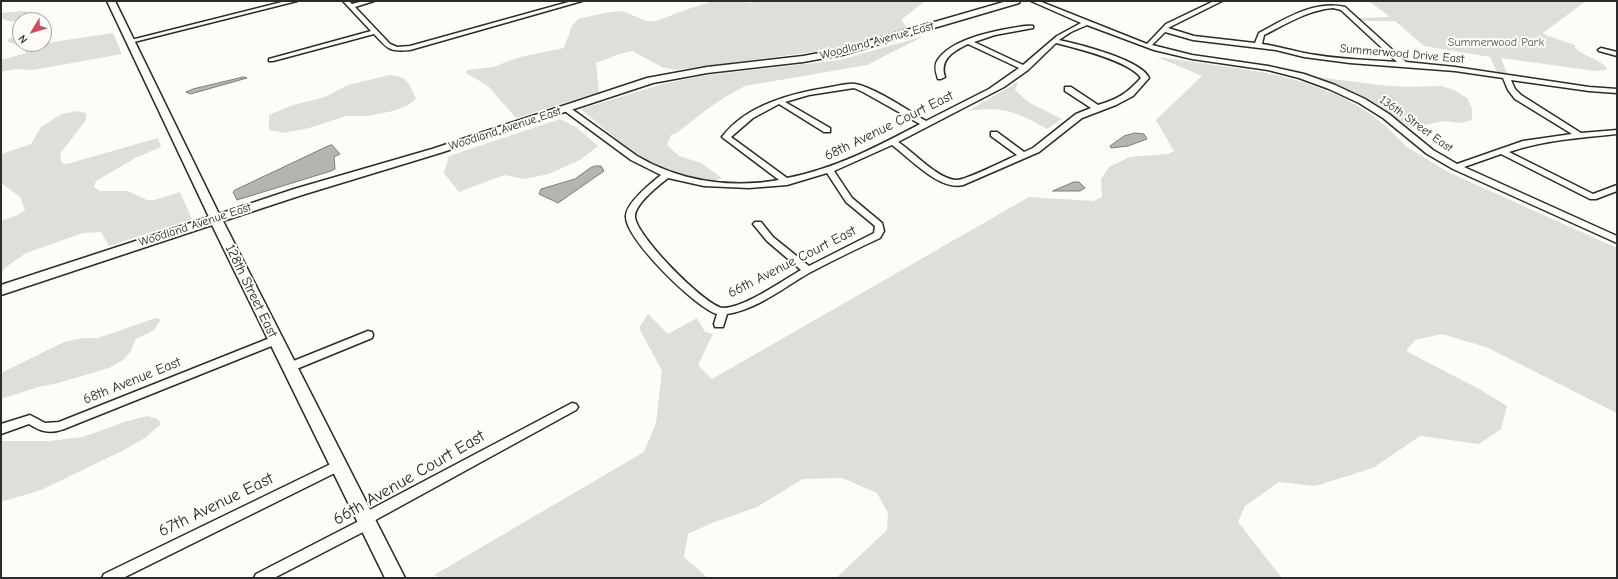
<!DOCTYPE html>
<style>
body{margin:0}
#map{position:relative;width:1618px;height:579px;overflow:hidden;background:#fdfcf7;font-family:"Comic Neue",sans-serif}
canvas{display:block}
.frame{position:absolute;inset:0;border:2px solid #2b2b2b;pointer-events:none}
.north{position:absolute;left:12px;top:12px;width:40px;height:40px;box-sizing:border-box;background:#fdfcf7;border:1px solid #a9a8a5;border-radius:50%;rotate:232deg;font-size:11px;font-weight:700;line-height:16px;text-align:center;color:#2b2b2b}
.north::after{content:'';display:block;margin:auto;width:14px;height:18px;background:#d1495b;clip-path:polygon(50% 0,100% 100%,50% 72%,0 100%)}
</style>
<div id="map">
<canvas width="1618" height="579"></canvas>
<div class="frame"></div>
<div class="north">N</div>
</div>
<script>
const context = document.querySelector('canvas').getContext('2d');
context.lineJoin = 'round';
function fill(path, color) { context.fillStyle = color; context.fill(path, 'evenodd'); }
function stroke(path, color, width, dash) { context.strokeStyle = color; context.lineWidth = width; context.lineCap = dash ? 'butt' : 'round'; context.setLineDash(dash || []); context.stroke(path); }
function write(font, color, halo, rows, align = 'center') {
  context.font = font + ' "Comic Neue",sans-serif'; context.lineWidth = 4; context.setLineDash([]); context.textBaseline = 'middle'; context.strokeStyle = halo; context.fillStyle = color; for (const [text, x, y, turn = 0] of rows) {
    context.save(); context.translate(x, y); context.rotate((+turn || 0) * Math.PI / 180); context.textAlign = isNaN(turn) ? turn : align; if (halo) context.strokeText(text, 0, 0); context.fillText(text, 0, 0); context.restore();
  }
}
const green = new Path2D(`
 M713,1h26l11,2 8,-2h167l-24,19 7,9 -59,17 -21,4 -153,20 -13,-3 -30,-16 -13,3 -23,9 3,29 -83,26 -28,-32 -22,-13 1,-3 26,-3 27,-10 44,-9 8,-22 6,-7 26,-6 18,-2 25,10h9l32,-12z
 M1369,1h217l-43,32 5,3 27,9v3c10,9 23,10 32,20l-1,2 -11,1 -94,-13 6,15 -10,-1 -7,-15 -66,-11 -29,-25h-33l-4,-3 32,-1z
 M22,11l6,1v4c-9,6 -18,7 -27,2v-5z
 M44,31l5,2 -3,4 1,6 66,-10 9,21 -89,16 -17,-1 -15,3v-12l25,-7 -1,-6 -17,-5 -1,-2 13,-7v11h24z
 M924,36l-57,29 -122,21 -20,11 -19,13 -28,22 -7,3 -4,10 12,11 22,7 21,15c-10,4 -17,3 -27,1 -45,-8 -80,-41 -114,-70l82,-25 38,-8 139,-16z
 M1157,57l87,12 32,6 30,8 36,14 24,14 20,15 21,21 41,25 169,76v165l-131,-66 -44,-13 -27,6 -9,11 75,39 26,16 -6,23 -22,15 -59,-8 -47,32 -58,18 -36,-4 -34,24 -7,16 44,56h-446l51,-48 1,-17 -11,-20 -35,-15 -39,1 -46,28 -45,16 -24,11 -4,23 24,21h-267l-7,-3 210,-123 12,-29 6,-52 -23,-43 9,-14 20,20 29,-16 8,14 8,2 -15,31 14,14 317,-182 64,4 9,-4 -1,-18 8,-12 21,-10 38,-3 6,-3 -18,-31 46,-44z
 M390,75c18,2 19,8 26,24l-8,6 -15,6 -25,5h-22l-37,12 -25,5 -15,-3v-15l21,-9 35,-9 23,-12z
 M1318,77l61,8 27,2 35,-1 13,4 13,8 5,10v12l-12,3 -17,-2 -32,7 -35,-24z
 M1018,82l-3,8 13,12 34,17 -15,10c-31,-17 -42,-23 -79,-18z
 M77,111l9,2v7l-26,34 2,9 5,1 91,-26 3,9 -24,10 -41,24 -2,6 6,4h28l19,9h7l26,-8 12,27 -83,27 -8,-14 -18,1 -57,20 -20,14 -5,7v-53l17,-6 7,-5 -5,-13 -19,-14v-29l30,-10 10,-17 21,-13z
 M560,119l16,8 22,19 -18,14 -31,14 -24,5 -21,-4 -45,17 -15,-19 5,-17z
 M156,318l5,1 -7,11 -18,9 -6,13 -7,8 -14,8 -51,15 -20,4 -37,12v-26l63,-31 19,-4h15z
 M147,416l11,3 3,5 -16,14 -23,13 -81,39 -40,12v-61h47l35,-4 41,-15z`);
const water = new Path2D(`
 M244,77l3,1 -53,15 -4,1 -4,-2 7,-3z
 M1135,133l9,1 3,5 -19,7 -17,2 -1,-2 14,-10z
 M332,145l8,9 -6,3 1,12 -4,2 -94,29 -4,-8 2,-2 93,-44z
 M595,166h6l3,5 -46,32 -19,-9 2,-5 34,-10 15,-11z
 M1074,182h5l6,6 -5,3h-27z`);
const street = new Path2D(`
 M286,1h11l-167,42 -3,-2z
 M343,1h6l3,3 11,-3h11l-19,6 35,37 7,3 13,-1 162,-45h10l-172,49c-21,2 -22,-1 -36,-16l-101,27h-4v-2l102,-28z
 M1031,1h8l108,43 19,-20 48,-23h8l-54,27 26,8 61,7 4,-10c26,-14 55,-33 86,-26l61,55 49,5 134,20 28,2v4l-28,-2 -78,-11 4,9 6,6 60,38 36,-3v4c-37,4 -73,6 -108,18l84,42 24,-9v6l-21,8h-6l-89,-45 -37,13 153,69v7l-164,-74 -26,-15 -44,-36 -24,-15 -30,-14 -30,-11 -31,-8 -76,-11 -38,-9 -67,-25 -16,7 -12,8c19,4 83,20 90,38l-16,18 -17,9 -34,13 -43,34 -76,33c-24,6 -53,-27 -71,-40l-58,26 18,27 30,25 2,8 -4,7c-24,11 -48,23 -71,35 -26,15 -51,36 -82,41l-4,13h-8l-1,-3 3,-10c-21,-6 -93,-76 -91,-98 0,-13 25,-33 35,-41l-30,-15 -69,-51 4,-2h3l68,49c42,25 93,33 142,24l-57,-43c25,-33 71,-44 109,-50 7,-1 17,-4 24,-3 19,3 54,27 71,37l63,-32 30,-21 -51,-24c-14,7 -29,15 -23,33l-4,2h-3c-2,-6 -4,-13 -1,-18 13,-21 52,-29 75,-33 7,-1 15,-3 21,-2v2l-38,7 -21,7 49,23 34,-29 24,-13zM1333,8l8,2 56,52c-31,-2 -62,-3 -93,-9 -14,-3 -28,-7 -42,-9l2,-9c22,-11 44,-25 69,-27zM1165,32l28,8 83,10 28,7 46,6 105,8 48,7 5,12 7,9 57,35 -49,7 -66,23 -24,-14 -44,-36 -24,-15 -30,-14 -31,-11 -36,-8 -76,-11 -40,-10zM1056,43c20,5 74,18 85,35 -14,15 -22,21 -43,27l-27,-18h-6v4l26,17 -15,6 -43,34 -9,4 -27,-20h-6v4l26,19c-11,5 -51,25 -60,25 -19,0 -43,-28 -59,-38l106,-55 24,-17zM854,88l9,4 57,32c-42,22 -85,45 -133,54l-56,-41 22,-19 26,-14 45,28h6v-4l-45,-26 24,-7zM827,173l19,29 29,24 -1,7 -65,33 -36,-29 -12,-15h-6l-2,2 14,17 34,29c-19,11 -57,38 -78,38 -17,-1 -89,-74 -88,-92 0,-12 24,-31 33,-38l36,8 45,2 38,-3z
 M1601,48l16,4v4l-18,-5 -1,-1z
 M368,331l4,1 1,3 -1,3 -78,32h-8l-2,-3 2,-3z
 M275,336l4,1 1,3 -1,3 -215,86c-14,5 -23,3 -35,-5l-28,10v-10l29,-9 15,8 14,-1z
 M572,403l4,1 2,3 -2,3 -206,113 -3,7 -93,48h-20l2,-4 101,-52 3,-7z
 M339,460l4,1 2,4 -2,4 -220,109h-21l2,-4z`);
const secondary = new Path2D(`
 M107,1h8l104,213 75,-25 138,-40 215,-71 60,-11 96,-11 38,-7 166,-48h13l-1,2 -177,52 -39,7 -96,11 -54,10 -213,70 -138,42 -79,26 182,357h-20l-173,-353 -211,70v-10l208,-68z`);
const farStreetnames = [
 ["Woodland Avenue East",877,41,-15],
 ["Summerwood Drive East",1402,54,5],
 ["136th Street East",1416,124,36],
 ["Woodland Avenue East",505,129,-18],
 ["Woodland Avenue East",195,225,-18]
];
const farParknames = [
 ["Summerwood Park",1496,43]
];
const streetNames = [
 ["68th Avenue Court East",889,126,-26],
 ["66th Avenue Court East",792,262,-27],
 ["128th Street East",251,291,64],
 ["68th Avenue East",132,381,-22]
];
const nearStreetnames = [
 ["66th Avenue Court East",409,478,-30],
 ["67th Avenue East",216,505,-26]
];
fill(green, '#dfdeda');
fill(water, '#b5b4b1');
stroke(water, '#7e7d7b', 1);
stroke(street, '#2b2b2b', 3);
stroke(secondary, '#2b2b2b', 3);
fill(street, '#fdfcf7');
fill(secondary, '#fdfcf7');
write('12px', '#2b2b2b', '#fdfcf7', farStreetnames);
write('12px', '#585857', '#fdfcf7', farParknames);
write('14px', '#2b2b2b', '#fdfcf7', streetNames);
write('17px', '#2b2b2b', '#fdfcf7', nearStreetnames);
</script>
